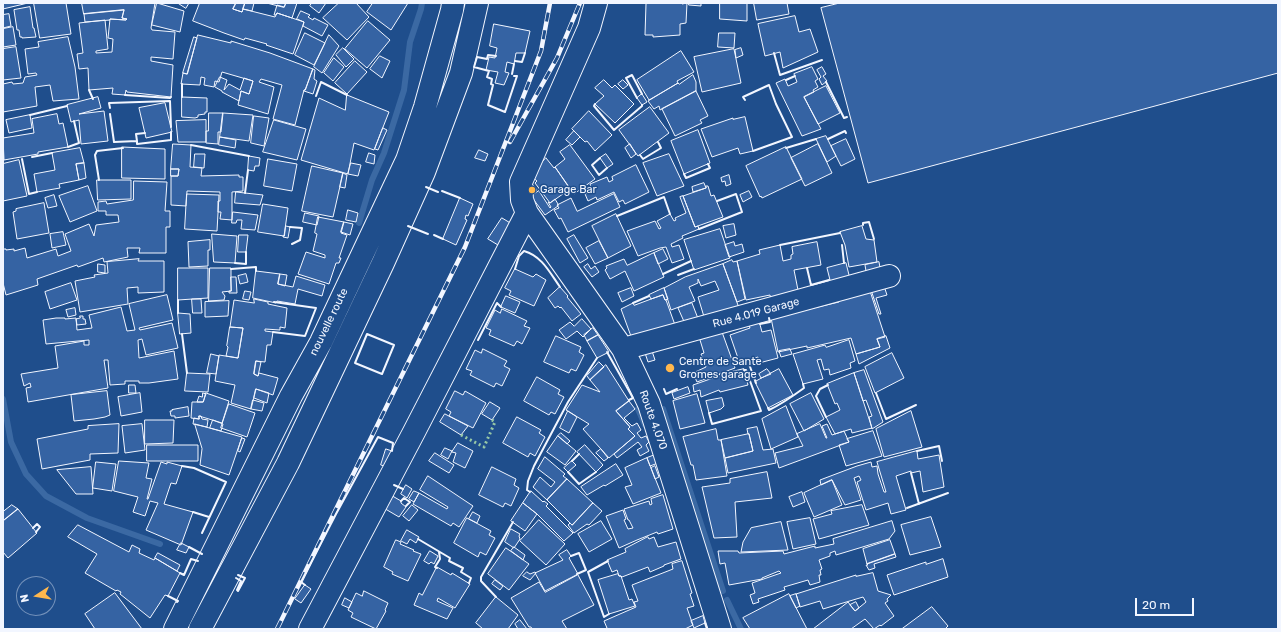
<!DOCTYPE html>
<style>
body{margin:0}
#map{position:relative;width:1281px;height:632px;overflow:hidden;background:#1f4e8c;font-family:Rubik,sans-serif}
canvas{display:block}
.frame{position:absolute;inset:0;border:4px solid #f2f6ff;pointer-events:none}
.north{position:absolute;left:16px;top:576px;width:40px;height:40px;box-sizing:border-box;background:#1f4e8c;border:1px solid #7391ba;border-radius:50%;rotate:258deg;font-size:11px;font-weight:700;line-height:16px;text-align:center;color:#f2f6ff}
.north::after{content:'';display:block;margin:auto;width:14px;height:18px;background:#ffb74d;clip-path:polygon(50% 0,100% 100%,50% 72%,0 100%)}
.scale{position:absolute;left:1135px;top:598px;width:59px;height:18px;box-sizing:border-box;border:2px solid #f2f6ff;border-top:0;padding-left:5px;font-size:12px;line-height:14px;white-space:nowrap;color:#f2f6ff;-webkit-text-stroke:3px #1f4e8c;paint-order:stroke}
</style>
<div id="map">
<canvas width="1281" height="632"></canvas>
<div class="frame"></div>
<div class="north">N</div>
<div class="scale">20 m</div>
</div>
<script>
const context = document.querySelector('canvas').getContext('2d');
context.lineJoin = 'round';
function stroke(path, color, width, dash) { context.strokeStyle = color; context.lineWidth = width; context.lineCap = dash ? 'butt' : 'round'; context.setLineDash(dash || []); context.stroke(path); }
function fill(path, color) { context.fillStyle = color; context.fill(path, 'evenodd'); }
function write(font, color, halo, rows, align = 'center') {
  context.font = font + ' Rubik,sans-serif'; context.lineWidth = 3; context.setLineDash([]); context.textBaseline = 'middle'; context.strokeStyle = halo; context.fillStyle = color; for (const [text, x, y, turn = 0] of rows) {
    context.save(); context.translate(x, y); context.rotate((+turn || 0) * Math.PI / 180); context.textAlign = isNaN(turn) ? turn : align; if (halo) context.strokeText(text, 0, 0); context.fillText(text, 0, 0); context.restore();
  }
}
const stream = new Path2D(`
 M359,223l13,-43 12,-27 20,-63 6,-48 11,-33 1,-6
 M3,399l8,43 15,32 20,22 41,22 73,26
 M638,409l7,16
 M663,409l60,182
 M727,600l14,29`);
const building = new Path2D(`
 M3,3h25l-25,6z
 M34,3h32l5,31 -31,4z
 M82,3h73l-4,25 1,2 23,2 -2,27 -22,-2v4l22,4 -2,32 -44,-5 -1,-2 -1,5 -13,-1 1,-6 -24,2 -1,-22 -9,1 -2,-15 6,-1 -4,-30 26,-3 3,29 -12,2v2l16,-1 1,-13 -5,-1 2,-19 16,1 1,-1 -5,-1 2,-8 -40,4z
 M157,3l27,8 -4,21 -28,-7z
 M178,3h11l-3,5z
 M200,3h36l-3,6 9,3 1,-3 32,8 2,-4 27,9 -11,32 -27,-9 1,-1 -22,-6 -1,2 -20,-7 -31,-12z
 M236,3h9l-3,9 -9,-3z
 M245,3h9l-2,8 -9,-2z
 M267,3h19l-2,4z
 M286,3h11l-5,15 -15,-5 -1,2h-2l3,-10 7,2z
 M312,3h14l-7,10 -9,-7z
 M339,3h17l13,14 -22,23 -24,-22z
 M373,3h35l-17,27 -24,-18z
 M658,3h24v1l5,-1 -1,20 -6,1v11l-27,2v-2h-8l1,-31z
 M689,3h12v3l-12,-1z
 M720,3h27v18l-27,-2z
 M754,3h33l2,11 -32,6z
 M840,3h438v70l-410,110 -47,-175z
 M30,7l3,21h1l2,9 -14,1v-1h-2l-1,-7h-2l-3,-20z
 M124,10l-2,8 5,1 -1,1 -16,-1v1l-25,2 -1,-8z
 M301,11l9,4 -2,2 5,3 1,-2 14,7 -6,11 -19,-10 1,-4 -7,-3z
 M9,14l2,12 -8,2v-13z
 M795,16l4,16 11,-3 8,23 -35,16 -3,-16 -15,4 -7,-32z
 M368,21l22,19 -23,28 -22,-19z
 M494,24l36,7 -5,22h-9l-2,11 -7,-2 -2,10 4,1 -5,12 -9,-2 3,-11 -12,-2 3,-13 6,1 2,-10 -7,-2z
 M13,27l3,18 -13,2v-18z
 M305,33l20,10 -11,22 -19,-10z
 M719,33h16l-1,15 -16,-1z
 M198,35l33,8v-2l39,12 43,16 -8,21h-1l-9,35 -22,-6 9,-34 -21,-6 -2,3 15,5 -6,27 -30,-9 3,-14 8,3 4,-13 -31,-9 -3,10 -4,-1 -1,6 -10,-2 1,-7 -4,-1 -1,8 -19,-1 2,-11 4,1z
 M329,35l10,11 -17,27 -8,-6z
 M68,37l7,30 4,32 -26,2 -3,-16 -15,2 2,19 -34,6v-28l9,-2 1,2 10,-1 2,-6 12,-2 -1,-2 -8,1 -3,-25 14,-2 -1,-5z
 M194,37l3,1 -10,36 -4,-1z
 M16,47l5,31 -18,2v-31z
 M343,48l11,11 -8,8 -10,-12z
 M741,48l2,7 -7,3 -1,-8z
 M734,49l7,34 -39,9 -8,-35z
 M681,51l13,21 -17,9 1,2 -29,17 -12,-20z
 M380,56l10,5 -8,17 -12,-9z
 M334,58l10,9 -11,14 -9,-8z
 M355,61l12,11 -20,22 -12,-11z
 M812,67l6,12 -3,2 3,6 -5,3 1,2 -10,5 17,32 -19,7 -26,-53 9,-4 3,7 9,-4 -3,-8z
 M822,67l4,7 -3,2 4,5 -5,4 -3,-6 2,-2 -4,-7z
 M313,69l2,1 -1,9 3,2 -4,13 -9,-3v-1h1z
 M693,75l3,7v9l-36,19 -1,-4 -5,3 -6,-8 30,-18 1,1z
 M220,77l7,3 -3,10 5,-6 11,6 4,-12 9,3 -4,13 -8,-3 -2,10 -17,-9v-1l-7,-4z
 M604,80l8,8 3,-3 19,19 -19,19 -20,-19 9,-8 -9,-8z
 M623,80l5,5 -5,4 -5,-5z
 M826,86l14,27 -22,11 -14,-27z
 M696,91l12,25 -8,4 2,3 -27,13 -13,-27z
 M642,94l5,8 -5,3 -5,-7z
 M347,95l42,17 -15,38 -20,-7 -6,31 -47,-14 18,-62 26,12z
 M98,97l3,11 -22,6 25,-3 4,30 -27,3 -2,-24 -8,2 -4,-17z
 M182,97l25,1v14h-2v2l-7,1v2l-3,1 -13,-1z
 M165,103l7,29 -26,6 -7,-30z
 M650,107l19,26 -31,23 -19,-26z
 M589,111l23,24 -17,16 -8,-10 -2,1 -13,-13z
 M209,113h14l-2,19h-3v12l-12,-1v-12h2z
 M223,113l30,2 -4,26 -29,-4z
 M57,114l2,10 4,-1 5,24 -30,5v2l-34,6 -1,-22 31,-5 -2,-14z
 M30,115l2,13 -23,5 -3,-13z
 M254,116l15,2 -5,28 -13,-3z
 M745,117l8,34 -13,3 -2,-6 -26,9 -11,-28 32,-11v1z
 M206,120v22h-28l-2,-21z
 M274,120l32,9 -9,31 -34,-8z
 M383,128l4,2 -9,20 -3,-1z
 M698,130l12,33 -26,11 -13,-33z
 M574,131l6,6 -8,8 -6,-5z
 M826,136l10,20 -9,6 -11,-23z
 M220,137l16,3 -1,8 -16,-3z
 M846,139l9,20 -14,7 -10,-20z
 M173,144l18,1 -1,22 12,1 -1,8 38,-1v2h4v14l-11,1v28l-12,-1 1,-7h-3v-11h2v-9l-33,-1 -1,15 -15,-1v-29h7l1,-7h-8z
 M630,144l6,10 -5,4 -6,-10z
 M818,144l14,29 -27,13 -14,-28z
 M570,145l25,34 -21,15 -19,-27 10,-8 -5,-7z
 M122,147l43,2v30l-43,-1z
 M786,147l16,32 -40,19 -1,-2 -1,1 -14,-31z
 M80,148l4,15 -8,1 3,16 -20,4 1,4 -23,4 -3,-18 21,-4 -3,-17z
 M479,150l9,4 -3,7 -10,-3z
 M369,153l6,2 -1,9 -8,-2z
 M195,154h10l-1,14 -10,-1z
 M606,154l7,10 -6,4 -7,-10z
 M669,154l15,32 -27,10 -14,-33z
 M249,156l11,2 -1,8h-4l-1,5 -6,-1z
 M546,158l8,10 1,-1 15,22 -20,14 -15,-20 2,-2 -6,-5z
 M268,159l29,5 -5,27 -28,-5z
 M19,160l8,36 -24,5v-37z
 M84,163l2,15 -7,2 -3,-16z
 M351,163l10,2 -3,11 -10,-2z
 M636,165l13,27 -24,12 -2,-4 -4,2 -5,-10 -17,8 -1,-3 -8,4 -3,-7 7,-4 -2,-6 17,-7 2,5 4,-2 -1,-3z
 M312,166l31,7 -10,44 -31,-6z
 M171,169h8l-1,7h-7z
 M343,173l4,2 -2,13 -5,-1z
 M729,175l2,9 -5,2 -1,-5 -3,1 -1,-4z
 M97,180h34v19l-33,1z
 M134,181l33,1 -2,29h5v16h-4v26h-27l1,-5h-13l1,9 -24,5 -1,-4 -25,9 -1,-2 -40,14 1,6 -32,10 -3,-12v-34h3v1l8,-1v2l11,-3 2,10 29,-9 2,7 13,-5 -6,-17 24,-10 5,12 2,-11 23,-3 -1,-7h-12v-4h-8v-9l8,-1 1,3 26,-4z
 M704,183l2,5 -13,4 -1,-5z
 M533,185l4,5 -6,5 -4,-6z
 M88,186l9,25 -27,11 -11,-26z
 M706,186h2l3,10 3,-1 9,22 -28,10 -12,-31 23,-8z
 M539,191l11,17 1,-1 -3,-5 2,1 5,-4 3,5v2l-13,9 -14,-19z
 M749,191l3,6 -9,5 -3,-7z
 M236,192l27,3 -3,10 -25,-2z
 M187,194l32,1 -2,36 -32,-2z
 M614,194l6,13 -52,25 -7,-14 -2,1 -5,-9 5,-2 -2,-3 14,-7 6,13z
 M54,195l3,11 -9,2 -3,-10z
 M683,196l12,31 3,-1 1,3 -17,7 1,2 -12,6 1,3 7,-2 5,14 -12,4 -6,-16 -6,1 -22,8 -11,-25 28,-10 4,8 2,-1 -4,-7 13,-7 4,7 2,-1 -1,-2 11,-5 -6,-16z
 M460,198l13,6 -5,12 -2,-1 -1,4 2,1 -11,25 -13,-6z
 M44,203l5,30 -32,6 -4,-27 3,-1v-2z
 M263,204l25,4 -4,28 -26,-4z
 M348,210l10,3 -2,9 -10,-2z
 M233,212l25,3 -3,15 -14,-1 1,-9h-5l-1,3h-4z
 M305,213l14,3 -2,9 -14,-3z
 M616,214l15,32 -23,12 -16,-32z
 M318,217l26,5 -3,11 6,2 -8,23h2l-2,5h-3l-7,21 -31,-10 8,-22 19,6v-3l-12,-4 4,-17 -2,-1z
 M502,218l10,6 -14,21 -10,-6z
 M344,222l9,2 -3,11 -9,-3z
 M734,224l2,11 -10,3 -3,-12z
 M286,226l4,1 -2,11 -5,-1v-1h1z
 M862,226l4,13 8,1 3,22 -28,5 -4,-22 -5,-13z
 M720,229l10,29 -36,12 -10,-30z
 M63,232l3,13 -14,3 -2,-14z
 M212,234l25,2 -2,27 -21,-1z
 M239,235h9l-2,17h-8z
 M574,235l14,23 -8,5 -13,-24z
 M210,240v10h-2v16l-19,1 -1,-25z
 M599,241l9,17 -13,6 -9,-16z
 M734,242l1,4 7,-2 2,8 -15,5 -4,-12z
 M817,242l4,23 -27,5 5,25 -28,6 -1,-6 -24,5 -9,-39 23,-7 -1,-4 21,-5 3,16 8,-2v-4l2,-1 -1,-7z
 M663,249l5,10 -10,5 -4,-11z
 M654,253l10,24 -30,14 -9,-20 -15,8 -5,-9 2,-2 -1,-2 18,-7 3,6z
 M139,259l-1,2h26v31l-26,1v-6l-11,1 1,16 -48,8 -5,-31 20,-4 -1,-2 14,-2 -1,-11z
 M732,260l1,2 4,-1 8,38 -8,3 -14,-38z
 M879,262l2,11 -26,1 11,-3 -1,-6z
 M846,263l4,16 -19,5 -4,-16z
 M98,264l7,1v8l-7,-1z
 M588,264l3,5 4,-3 4,6 -7,5 -8,-10z
 M723,264l16,44 -34,12 -7,-23 21,-7 -4,-9 -14,5 -3,-7v4l-9,4 6,14 -24,9 -7,-22 21,-11z
 M178,268h30v30l-30,2z
 M210,268h21v23l-9,1 3,4 -1,4 -15,1z
 M515,269l18,8 3,-3 10,6 -12,26 -25,-11 2,-4 -6,-3z
 M256,271l24,3 -2,10 15,3 3,-11 29,9 -3,11 -24,-7 -3,15 -18,-3 -1,2 -23,-5z
 M246,274l2,8 -8,2 -2,-8z
 M280,274l7,1 -2,11 -7,-2z
 M231,277h5l1,16h-8v-2h2z
 M71,283l6,17 -27,9 -5,-17z
 M883,283l4,12 -11,3 5,16h-2l-9,-27z
 M560,287l8,9 -1,1 14,17 -9,7 -11,-14 -1,1 -2,-2 -3,2 -7,-10z
 M631,288l3,8 -12,6 -4,-9z
 M664,288l4,11 -3,1 -2,-5 -12,4 -2,-4z
 M245,291l6,1 -2,8 -6,-1z
 M870,291l15,46 -8,2 3,8 -24,7 -5,-16 -44,10v-2l-29,6 -7,-34 68,-16 -1,-6z
 M167,295l6,25 -34,8 1,2 32,-7 6,25 -32,7 -4,-16 -4,1 1,18 35,-7 4,28 -29,4h-10v-2h-14v3l-15,1 -2,-25h-4l4,28 -80,14 -2,-14 5,-1 -1,-4 -6,3 -3,-12 37,-6 -3,-22 29,-5v4h5v-5l-43,4 -3,-24 13,-2h9v1l11,-1 1,12 15,-2 -3,-13 32,-8 6,24 8,-1 -6,-26z
 M663,295l2,5h1l9,25 -43,14 -11,-30 12,-6 1,2z
 M506,296l14,6 -5,11 -14,-6z
 M192,299h9l1,14h-9z
 M254,299l14,3v2l19,4 -2,20 -5,-1v3l-15,-1v2l8,1 -2,13h-4l-2,17 -9,-1 -2,13 4,2 1,-3 19,5 -5,17 -17,-6 -5,20 -20,-6 4,-18 -20,-4 4,-26 19,3 5,-30 -13,-1 4,-27 20,3z
 M229,301l-1,15 -23,1v-15z
 M692,303l7,18 -13,5 -8,-18z
 M75,308l1,7 -8,2 -2,-7z
 M502,309l25,12 -3,5 6,2 -8,16 -5,-3 -3,5 -25,-11 2,-5 -5,-2 9,-18 5,3z
 M178,313l12,1 1,19 -11,1z
 M80,316h3v3h2l1,5 -9,1 -1,-6 4,-1z
 M582,319l9,10 -8,8 -6,-6 -11,8 -7,-9 11,-8 4,4z
 M759,321l3,11 9,-2 7,28 -19,5 -1,-6 -18,7 -10,-29 20,-7 -2,-5z
 M230,327l13,1 -5,30 -12,-2 2,-9 -1,-1z
 M593,328l5,7 -11,6 -3,-6z
 M722,332l13,36 -38,14 -4,-9 13,-6 -5,-13 3,-1 -4,-13z
 M598,335l11,17 -12,6 -10,-17z
 M556,336l25,11 -2,5 5,3 -8,16 -5,-2 -2,4 -25,-11z
 M886,336l4,12 -31,16 -3,-10 24,-7 -3,-8z
 M849,340l6,21 -5,2 1,5 -21,7 -1,-6 -5,1 -3,-11 -4,1 6,19 -20,5 -10,-30 32,-9 1,2z
 M651,348l4,12 -7,2 -4,-12z
 M483,349l24,12 -3,5 6,3 -8,17 -6,-3 -2,4 -24,-12 2,-4 -6,-2 9,-19 6,3z
 M790,349l2,5 -11,3 -2,-6z
 M892,353l12,25 -29,15 -10,-26z
 M211,354l8,2 -3,18 -9,-1z
 M256,361l5,1 -3,14 -4,-2z
 M599,362l5,5 -14,13 -3,-4z
 M606,365l23,36 -13,10 14,16 -2,2 7,7 -26,22 -26,-29 6,-5 -23,-14 16,-25 18,7 -10,-12z
 M744,369l4,16 -28,7 -1,-2 -18,7 -1,-7 -6,2 -1,-7 23,-8 -1,-1z
 M767,369l4,5 -10,4 -2,-4z
 M779,369l14,26 -25,13 -13,-26z
 M864,370l19,52 -11,7 -3,-12 3,-1 -6,-16 -3,1 -9,-28z
 M187,373l23,1 -2,18 -23,-1z
 M854,373l18,55 -20,5 -1,-4 -16,5 -9,-17 14,-7 -3,-7 -2,1 -8,-20z
 M537,377l23,13 -2,4 6,3 -9,17 -4,-2 -2,3 -25,-14z
 M129,385h6l1,8h-7z
 M688,387l2,6 -16,6 -2,-6z
 M256,389l13,4 -2,10 -13,-5z
 M107,391l3,24 -5,2 -11,2 -20,2 -3,-26z
 M455,391l8,4 2,-4 21,12 -13,25 -24,-12 2,-4 -5,-3z
 M140,393l2,19 -21,4 -3,-19z
 M203,393l3,1 -3,8h-6l2,-6 3,1z
 M206,393l23,8 -7,22 -23,-7v3l-8,-1 1,-16h11z
 M811,393l13,26 -20,12 -14,-27z
 M697,394l8,29 -25,6 -7,-28z
 M722,398l2,8 -3,3 -12,4 -3,-12z
 M253,400l11,3 -2,8 -11,-2z
 M629,401l6,8 -11,9 8,8 5,-3 4,7 -4,3 4,5 5,-2 3,6 -3,3 3,6 -9,5 -3,-6 5,-3 -4,-5 -21,16 -3,-4 21,-18 -7,-7 2,-2 -14,-16z
 M490,402l10,6 -8,12 -10,-6z
 M229,404l26,9 -8,24 -26,-9z
 M786,406l12,31 -27,12 -9,-30z
 M188,407l1,9 -14,2v-2h-4l-1,-5h2v-1z
 M568,411l9,6 -8,16 -9,-5z
 M911,411l11,36 -38,10 -8,-28z
 M445,414l23,12 -7,9 -21,-13z
 M199,416h2l1,3 6,1 -1,7 -14,-3 1,-6 5,1z
 M517,417l24,13 -2,3 6,4 -10,19 -5,-3 -2,4 -25,-14z
 M145,420h29l-1,23 -28,1z
 M213,420l10,4 -2,7 -11,-3z
 M119,424l-1,29 -28,1v6l-48,9 -5,-30 51,-10v-3z
 M142,424l3,26 -20,3 -3,-27z
 M195,424l47,13 -13,38 -29,-10 2,-16z
 M820,424l6,14h1l-5,-12 5,-2 5,11 12,-4 5,11 -70,26 -4,-15 28,-7 -6,-12z
 M757,427l6,23 10,-1 3,14 -48,10 -3,-15 28,-7 -4,-17h-1l-1,-5z
 M716,429l2,11h3l6,36 -31,4 -3,-15h-2l-8,-28z
 M873,431l9,25 -36,10 -7,-21 10,-3 -2,-3z
 M561,433l9,8 -3,3 -9,-8z
 M749,434l4,17 -28,7 -4,-18z
 M558,436l18,15 -11,14 -18,-13z
 M242,438l3,1 -5,13 -2,-1z
 M458,443l15,8 -8,17 -12,-6 3,-9 -4,-1z
 M147,445h51v16h-51z
 M585,445l18,20 -7,7 -19,-20z
 M445,448l7,3 -4,8 -7,-4z
 M386,449l6,2 -5,16 -6,-2z
 M601,449l7,9 -4,3 -8,-8z
 M917,451l1,8 21,-4 5,32 -21,5 -3,-21 -9,2v-2l-15,5 10,34 -15,4 -3,-11 -22,7 -9,-28 4,-2 -2,-4 -5,2 7,22 -16,5 -13,-25 -11,5 -1,-5 37,-14 14,-4 1,5 5,-1 1,8 6,18h2l-9,-30z
 M435,453l19,12 -5,8 -20,-12z
 M655,455l3,8 -8,3 -3,-8z
 M545,457l20,17 -2,2 4,3 -20,21 -14,-13 7,-10 11,10 4,-5 -17,-13z
 M647,458l14,35 -28,11 -8,-17 7,-2 -7,-17z
 M119,461l30,2 -3,15 6,1 -5,20h1l13,-37 6,2v-2l15,4 -6,18 -5,-1 -7,21 29,8 -12,33 -35,-15 12,-27 -8,-2 -5,15 -12,-4 5,-15 -24,-6z
 M572,461l4,4 -8,7 -4,-4z
 M96,462l20,2 -4,27 -19,-3z
 M616,464l7,11 -18,11 -1,-1 -17,10 -6,-8z
 M655,466l4,11 -4,2 -4,-11z
 M91,467l2,27h-17l-19,-24z
 M492,467l24,12 -2,6 5,3 -8,18 -6,-3 -2,4 -24,-12z
 M767,472l5,26 -37,4 2,35 -23,1 -12,-51 28,-4v-4z
 M428,476l45,30 -14,21 -6,-4 -2,3 -38,-22 6,-11 28,16 1,-2 -28,-17z
 M567,479l26,24 -21,22 -25,-25z
 M832,480l10,25 -28,12 -10,-24z
 M406,485l6,4 -5,9 -6,-4z
 M414,491l5,2 -5,9 -5,-3z
 M531,491l12,11 1,-1 4,3 -2,2 27,27 -9,8 -27,-27 -14,-11z
 M802,492l3,10 -12,5 -4,-10z
 M389,494l12,7v2l5,4 -7,10 -17,-10z
 M663,495l10,34 -15,5 -1,-2 -20,8 -18,8 -13,-32 17,-6 3,9 -2,1 4,9 5,-1 -4,-8h-1l-4,-11 25,-8 1,4 2,-1 -1,-5z
 M523,503l14,11 -12,17 -14,-10z
 M593,503l9,8 -13,14 -2,-1 -13,9 -6,-8 2,-2 2,2z
 M12,505l6,4 -15,12v-9z
 M412,505l6,5 -9,11 -6,-5z
 M862,505l7,20 -50,14 -6,-20 19,-5 -1,-3z
 M18,509l19,24 -29,25 -5,-6v-31z
 M473,512l7,4 -3,7 -8,-4z
 M931,517l10,30 -31,8 -9,-30z
 M467,518l24,13 -2,4 6,3 -9,17 -6,-3 -2,5 -24,-14z
 M810,518l6,26 -23,5 -6,-27z
 M539,520l26,24 -19,21 -26,-24z
 M601,521l11,18 -23,13 -11,-18z
 M892,521l3,10 -6,8 -53,16 -1,-4 -5,2v3l-11,4 3,9 -2,1 1,5h-2l1,7 -10,3 -2,-5 -24,7 1,3 -27,9 1,3 -6,2 -3,-9 5,-2 -3,-10 29,-10 -2,-2 -17,7v1l-33,6 -4,-22 -5,1 -2,-13h20l1,2 44,-2 1,3 31,-8v2l19,-4 -1,-5z
 M781,522l7,28 -47,2 2,-10 8,-14z
 M78,525l51,27 3,-7 8,4 -1,4 15,7 1,-2 25,15 -12,23 -3,-1 -15,23 -30,-24 1,-2 -4,-2 -1,1 -31,-18 12,-19 -29,-17z
 M511,529l9,5 -1,2 1,3 -6,9 -9,-6z
 M407,530l12,7 -3,6 -6,-4 -3,5 -6,-3z
 M648,537l1,2 5,-2 4,10 18,-5 5,17 -17,6v1l-14,6 -2,-5 -26,10 -1,-1h-2l-2,-6 -5,2 -5,-12 19,-8 -1,-3z
 M396,540l5,2 -1,2 14,6 -1,1 8,3 -13,27 -16,-7 1,-2 -9,-5z
 M890,540l5,14 -28,10 -4,-15z
 M181,543l8,4 -3,6 -9,-3z
 M514,547l11,8 -2,5 -12,-9z
 M506,548l23,16 -20,26 -21,-16z
 M567,550l4,6 -2,2 9,16 -33,17 -10,-18 28,-13 -4,-5z
 M430,551l8,5 -4,8 -3,-2 -2,2 -5,-3z
 M158,553l22,12 -3,6 -22,-13z
 M895,554l1,3 -22,7 1,4 -6,2 -3,-5h2l-1,-1z
 M943,559l5,18 -54,18 -7,-20 39,-13v2z
 M682,561l10,32 -2,1 4,12 -7,2 6,17 -8,4h-81l3,-1 -3,-7 32,-14 -2,-5 4,-1 -6,-16 41,-16 -1,-5z
 M437,567l14,8 1,-2 18,11 -15,24 -17,-10 -1,3 16,7 -6,11 -33,-14 5,-12 3,2z
 M527,572l3,2 5,-2 1,1 -6,7 -7,-4z
 M873,573l5,18 13,4 -4,4 1,2 -3,2 9,13 -13,10 -1,-1 -6,4 -9,-10 -14,10h-38l35,-27 7,9 11,-9 -3,-5 -40,12 -3,-8 -20,6 -4,-13 60,-19v1z
 M618,574l1,2h2l8,24 3,-1 3,7 -26,8 -11,-34z
 M578,575l16,30 -32,16 5,8h-35l-1,-2h-2l-18,-29 28,-16 6,10z
 M495,580l8,6 -3,4 -8,-6z
 M305,585l6,4 -10,14 -6,-4z
 M364,591l24,12 -3,7 1,1 -10,18 -25,-12 2,-4 -5,-3 8,-17 6,3z
 M115,593l27,36h-47l-10,-15z
 M789,594l18,35h-57l-7,-11z
 M796,594l4,12 -4,2 -6,-12z
 M496,597l22,18 -10,14h-25l-7,-6z
 M345,598l7,4 -3,6 -7,-3z
 M856,602l3,6 -4,3 -5,-6z
 M932,607l16,19 -3,3h-43z
 M703,616l2,7 -11,5 -3,-7z
 M520,620l7,9h-9l-3,-5z`);
const minor = new Path2D(`
 M596,3l-7,25 -68,154 1,18 5,13 96,136 26,55 71,225
 M623,349l266,-73
 M310,629l104,-197 113,-219`);
const highway = new Path2D(`
 M175,629l116,-233 30,-54 86,-182 18,-53 27,-97 1,-7
 M200,629l88,-166 95,-200 41,-91 37,-99 16,-70`);
const rail = new Path2D(`
 M510,142l47,-84 23,-55
 M277,629l188,-382 76,-196 9,-48`);
const hedge = new Path2D(`
 M461,435l23,12 11,-25 -3,-2`);
const wall = new Path2D(`
 M774,53l6,22 42,-15
 M496,56l-8,-1 -1,4 -10,-2 -3,10 15,4 -2,6 5,2 -1,5 2,1 -5,20 17,7 12,-36h-3
 M515,61l7,1 3,-9
 M512,74l2,-10
 M786,80l9,-4
 M826,82l18,36 3,-1
 M89,90l4,9
 M125,95l45,3 1,-1
 M316,96l5,-14 26,13
 M182,97v-13
 M637,98l-11,-20 6,-3 10,19
 M745,100l-2,-3 26,-12 7,19 16,33 -39,14
 M595,104l-1,2 20,24 28,-24v-1
 M110,108l-1,-5 61,-2 1,26
 M110,114l4,28 23,-1v3l34,-4v-8
 M30,115l37,-9
 M828,139l17,-8 1,2
 M137,141l-1,-7 9,-1
 M191,145l58,11
 M68,147l11,-4 -5,-22
 M786,148l30,-9
 M640,155l3,4 18,-11 -3,-6
 M32,157l20,-4
 M600,158l-8,7 7,10 8,-7
 M22,159l7,35 8,-2
 M684,174l2,4 24,-10 -2,-4
 M99,180l-4,-25 2,-4 26,-3
 M426,187l12,5
 M442,191l18,7
 M245,193l3,-23
 M617,216l47,-19 6,17
 M863,225v-2l6,-1 5,17
 M408,226l20,8
 M290,227l12,1 -2,12 -8,4
 M699,229l43,-17 -6,-18 -19,7
 M434,235l9,4
 M780,245l60,-12
 M842,245l2,18
 M235,263l11,1v-12
 M807,268l4,17 18,-5
 M231,269l25,-2v4
 M515,269l4,-13 5,-5c18,5 26,22 36,36
 M663,274l28,-13
 M678,275l16,-6
 M178,300v13
 M633,303l16,-7
 M760,324l10,-2 -1,-4
 M273,332l32,4 11,-28 -42,-6
 M182,334l5,39
 M367,334l27,11 -12,29 -27,-11z
 M478,340l19,-37 4,4
 M607,352l26,46 -4,2
 M756,383l-7,-19 10,-2
 M664,389l2,5 11,-5
 M876,393l10,26 30,-14
 M768,408l1,2c13,-6 24,-14 35,-22l-1,-4
 M709,413l3,11 49,-13 -15,-41h-2
 M826,417l-10,-21 4,-7 8,-4
 M917,451l22,-5 3,15
 M572,461l7,-7
 M182,466l12,2 32,14 -24,51
 M568,472l11,12 17,-12
 M911,473l8,31
 M394,485l9,4
 M530,492l-3,-2 1,-9 6,-15 34,-64 29,-44
 M401,501l3,-3 6,4 -4,4
 M907,508l41,-15
 M193,512l16,5
 M33,528l4,-4 3,3 -4,5
 M418,539l32,19 -1,3 14,7 -2,4 10,6 -2,5
 M189,547l13,7
 M571,556l8,-3 7,17 -9,4
 M608,561l-20,11 16,45 5,-3
 M437,568l-2,-1 5,-8 -1,-7
 M180,573l4,2 7,-16 7,2
 M236,578l5,3 -4,9 1,1 7,-13 -7,-3
 M305,585l-4,-3 35,-68 42,-77 15,6 -1,8
 M168,596l10,5 -1,1
 M496,597l-15,-16v-4l32,-55
 M705,623l2,6`);
const markers = [
 [532,190,4,"#ffb74d"],
 [670,368,5,"#ffb74d"]
];
const poiNames = [
 ["Garage Bar",540,190],
 ["Centre de Sante",679,362],
 ["Gromes garage",679,375]
];
const streetNames = [
 ["Rue 4.019 Garage",756,313,-15],
 ["nouvelle route",329,322,-64],
 ["Route 4.070",653,420,70]
];
stroke(stream, '#3b69a3', 6);
fill(building, '#3563a3');
stroke(building, '#f2f6ff', 1);
stroke(minor, '#f2f6ff', 24);
stroke(highway, '#f2f6ff', 24);
stroke(minor, '#1f4e8c', 22);
stroke(highway, '#1f4e8c', 22);
stroke(rail, '#f2f6ff', 4.5);
stroke(rail, '#1f4e8c', 3, [9]);
stroke(hedge, '#97c8a6', 3, [2, 3]);
stroke(wall, '#f2f6ff', 2);
for (const [x, y, r, color] of markers) { const dot = new Path2D(); dot.arc(x, y, r, 0, 2 * Math.PI); context.fillStyle = color; context.fill(dot); stroke(dot, '#1f4e8c', 1.5); }
write('11px', '#f2f6ff', '#1f4e8c', poiNames, 'left');
write('11px', '#f2f6ff', '#1f4e8c', streetNames);
</script>
